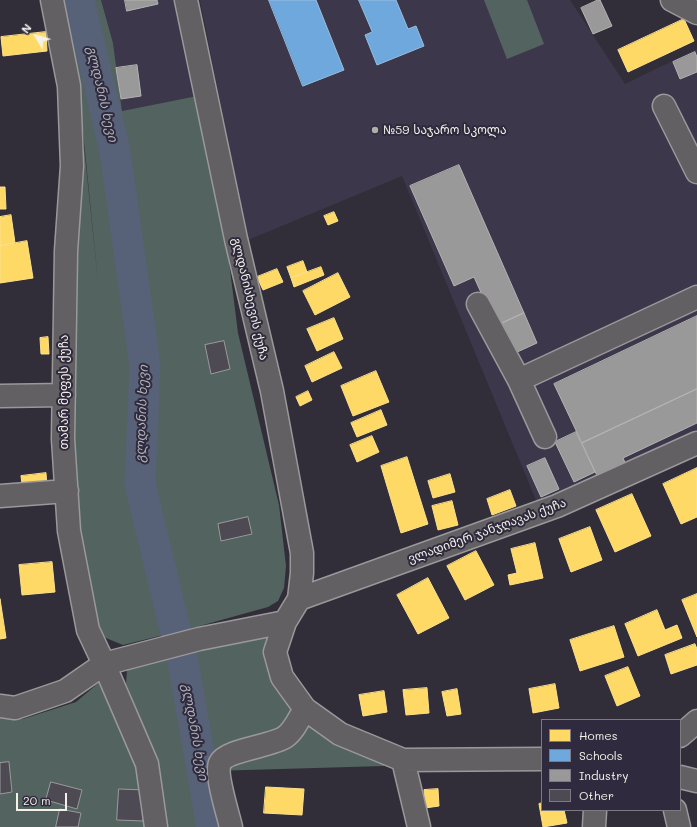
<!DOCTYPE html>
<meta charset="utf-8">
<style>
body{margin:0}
#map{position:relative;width:697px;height:827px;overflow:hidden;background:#312e39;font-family:Mali,sans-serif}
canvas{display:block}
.legend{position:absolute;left:541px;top:719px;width:140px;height:92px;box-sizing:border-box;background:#2f2a3d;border:1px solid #7e7a81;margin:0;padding:5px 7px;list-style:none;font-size:12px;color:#f4f1e8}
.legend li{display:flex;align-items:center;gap:8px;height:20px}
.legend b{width:20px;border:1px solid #7e7a81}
.north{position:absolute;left:16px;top:16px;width:40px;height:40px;-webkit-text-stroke:3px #2f2a3d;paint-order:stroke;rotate:308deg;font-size:11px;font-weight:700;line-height:16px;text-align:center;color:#f4f1e8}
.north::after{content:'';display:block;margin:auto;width:14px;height:18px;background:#f4f1e8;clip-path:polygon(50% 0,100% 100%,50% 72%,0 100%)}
.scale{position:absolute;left:16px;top:793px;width:51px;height:18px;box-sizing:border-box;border:2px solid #f4f1e8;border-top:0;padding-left:5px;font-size:12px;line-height:14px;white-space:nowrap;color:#f4f1e8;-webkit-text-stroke:3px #2f2a3d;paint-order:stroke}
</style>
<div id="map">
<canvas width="697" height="827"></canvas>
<ul class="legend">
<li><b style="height:11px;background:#ffd966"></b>Homes</li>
<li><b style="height:11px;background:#6fa8dc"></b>Schools</li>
<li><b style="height:11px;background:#999"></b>Industry</li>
<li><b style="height:11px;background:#4e4a54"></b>Other</li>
</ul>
<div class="north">N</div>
<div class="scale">20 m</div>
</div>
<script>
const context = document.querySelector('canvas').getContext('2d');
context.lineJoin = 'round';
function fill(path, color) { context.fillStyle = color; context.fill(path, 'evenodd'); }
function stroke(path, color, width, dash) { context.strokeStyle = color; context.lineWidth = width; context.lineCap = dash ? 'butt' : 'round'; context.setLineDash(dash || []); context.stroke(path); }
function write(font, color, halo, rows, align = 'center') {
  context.font = font + ' Mali,"Noto Sans Georgian",sans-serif'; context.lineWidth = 4; context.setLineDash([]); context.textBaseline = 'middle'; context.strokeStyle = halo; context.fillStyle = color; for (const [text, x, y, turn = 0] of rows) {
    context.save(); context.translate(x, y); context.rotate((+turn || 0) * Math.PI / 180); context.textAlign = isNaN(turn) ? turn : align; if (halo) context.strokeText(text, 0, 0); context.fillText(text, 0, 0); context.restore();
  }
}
const built = new Path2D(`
 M101,0h75l21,96 -75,15 -9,-68z
 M200,0h370l55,84 72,-35v386l-159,70 -136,-329 -154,64z`);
const green = new Path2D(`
 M61,0h40l12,43 9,68 75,-15 29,142 12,95 41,172 7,61 -2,22 -6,13 -10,6 -72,20 -73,18 -17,-7 -12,-11 -19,-104 -4,-274 13,-102 15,144 -20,-199z
 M484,0h43l17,44 -37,15z
 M271,632l4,53 110,75 -1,6 -173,5 9,56h-52l-9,-59 -33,-85 1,-13 9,-7z
 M102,680l46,107 5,40h-153v-110l23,2 53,-17z`);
const homes = new Path2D(`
 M684,19l10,22 -66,31 -10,-22z
 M46,32l1,19 -44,5 -2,-19z
 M0,187h5l1,22h-6z
 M334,212l4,9 -10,4 -4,-9z
 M11,215l4,28 -15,3v-29z
 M27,241l6,37 -33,5v-37z
 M303,261l4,11 -16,6 -4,-11z
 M321,267l3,8 -30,12 -3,-9z
 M277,269l6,13 -20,8 -6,-13z
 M338,273l12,24 -35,18 -12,-24z
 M334,318l9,21 -26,12 -10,-22z
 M48,337l1,17h-8l-1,-16z
 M334,352l8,16 -30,14 -7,-16z
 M376,371l13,31 -36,14 -12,-30z
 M308,391l4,9 -12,6 -4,-9z
 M381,410l6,15 -30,12 -6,-14z
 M372,436l7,16 -22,10 -7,-17z
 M407,457l21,67 -27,9 -20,-67z
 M697,468v49l-16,7 -18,-40z
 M46,473l1,15 -24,4 -2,-16z
 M450,474l5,18 -22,6 -5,-17z
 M510,490l6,16 -24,9 -5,-16z
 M632,494l19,42 -36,16 -19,-42z
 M452,501l6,24 -20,5 -6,-24z
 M590,527l12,33 -31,12 -12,-33z
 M535,543l8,35 -33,7 -2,-10 9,-2 -6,-24z
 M476,551l18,34 -29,15 -18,-34z
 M52,562l3,30 -33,3 -3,-30z
 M428,578l21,40 -31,16 -21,-39z
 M697,594v43l-15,-37z
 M0,599l6,39 -6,1z
 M657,610l8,20 12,-5 5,13 -44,18 -13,-32z
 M614,626l10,31 -44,14 -10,-31z
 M695,644l2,5v16l-26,9 -6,-19z
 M628,667l12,29 -23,10 -12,-30z
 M555,684l4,24 -26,5 -4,-24z
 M427,688l2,25 -23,2 -3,-25z
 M457,689l4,25 -14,2 -5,-24z
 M384,691l3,21 -24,4 -4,-21z
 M266,787l38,2 -2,26 -38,-2z
 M438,789l1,17 -14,2 -1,-18z
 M542,803v7h22l3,13 -24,4 -4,-23z`);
const schools = new Path2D(`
 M269,0h47l28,70 -41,16z
 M359,0h37l12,29 8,-3 8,20 -47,19 -12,-30 7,-3z`);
const industry = new Path2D(`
 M125,0h32l1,4 -31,7z
 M598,0h2l12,26 -19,8 -12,-26z
 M695,52l2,5v15l-17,7 -7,-17z
 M137,65l4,31 -20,3 -5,-31z
 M459,165l65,148 -28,13 -22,-49 -20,9 -44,-100z
 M524,313l13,30 -22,10 -13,-30z
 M697,316v73l-115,54 -28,-59z
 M697,389v34l-74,35 4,9 -28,13 -17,-37z
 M576,432l19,40 -21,10 -19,-40z
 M545,458l14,31 -18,8 -14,-31z`);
const river = new Path2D(`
 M79,0l36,151 30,214 -5,119 43,178 29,165`);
const building = new Path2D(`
 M224,341l6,28 -19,5 -6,-29z
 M248,517l4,17 -31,7 -3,-17z
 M9,762l3,30 -12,2v-31z
 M51,782l31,8 -5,19 -31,-9z
 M119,789l26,1 -2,31 -26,-1z
 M60,809l21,4 -3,14h-22z`);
const minor = new Path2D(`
 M52,0l17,86 3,80 -6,85 -3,188 6,92 19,99 16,34 43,100 9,63
 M186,0l50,239 36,152 30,162v20l-3,26
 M672,0l25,13
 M664,106l33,66
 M478,304l41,76
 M0,396l64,-1
 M545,437l-26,-57 178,-83
 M0,496l67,-5
 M0,706l15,2 50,-17 39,-27 95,-25 86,-17
 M680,736l17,-15
 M542,759l-139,1 -63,-26 -35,-25 -23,-32 -7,-25 10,-30 14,-23 258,-93 140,-63
 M403,760l16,67
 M680,777l17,4
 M675,810l4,17
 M231,827c-3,-13 -16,-53 -11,-64 6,-13 52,-17 65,-26 9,-6 14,-19 20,-28
 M594,827l1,-17`);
const markers = [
 [375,130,4,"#b0adab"]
];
const poiNames = [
 ["№59 საჯარო სკოლა",383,130]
];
const streetNames = [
 ["გლდანისხევის ქუჩა",250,299,77],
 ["თამარ მეფეს ქუჩა",64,392,-90],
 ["ვლადიმერ ჯანჯღავას ქუჩა",487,531,-20]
];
const waterNames = [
 ["გლდანის ხევი",102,94,77],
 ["გლდანის ხევი",142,414,-88],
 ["გლდანის ხევი",195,732,80]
];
fill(built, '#3d374b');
fill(green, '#536460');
fill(homes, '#ffd966');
stroke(homes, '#fce08d', 1);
fill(schools, '#6fa8dc');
stroke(schools, '#97bee0', 1);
fill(industry, '#999');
stroke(industry, '#b4b3b1', 1);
stroke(river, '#576178', 31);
fill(building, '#4e4a54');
stroke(building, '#9a989b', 1);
stroke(minor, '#9a989b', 25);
stroke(minor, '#626063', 22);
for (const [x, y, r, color] of markers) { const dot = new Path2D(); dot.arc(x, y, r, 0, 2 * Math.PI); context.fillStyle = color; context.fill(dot); stroke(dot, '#2f2a3d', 1.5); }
write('12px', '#f4f1e8', '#2f2a3d', poiNames, 'left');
write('12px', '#f4f1e8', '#2f2a3d', streetNames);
write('italic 13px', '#afb2b8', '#2f2a3d', waterNames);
</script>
